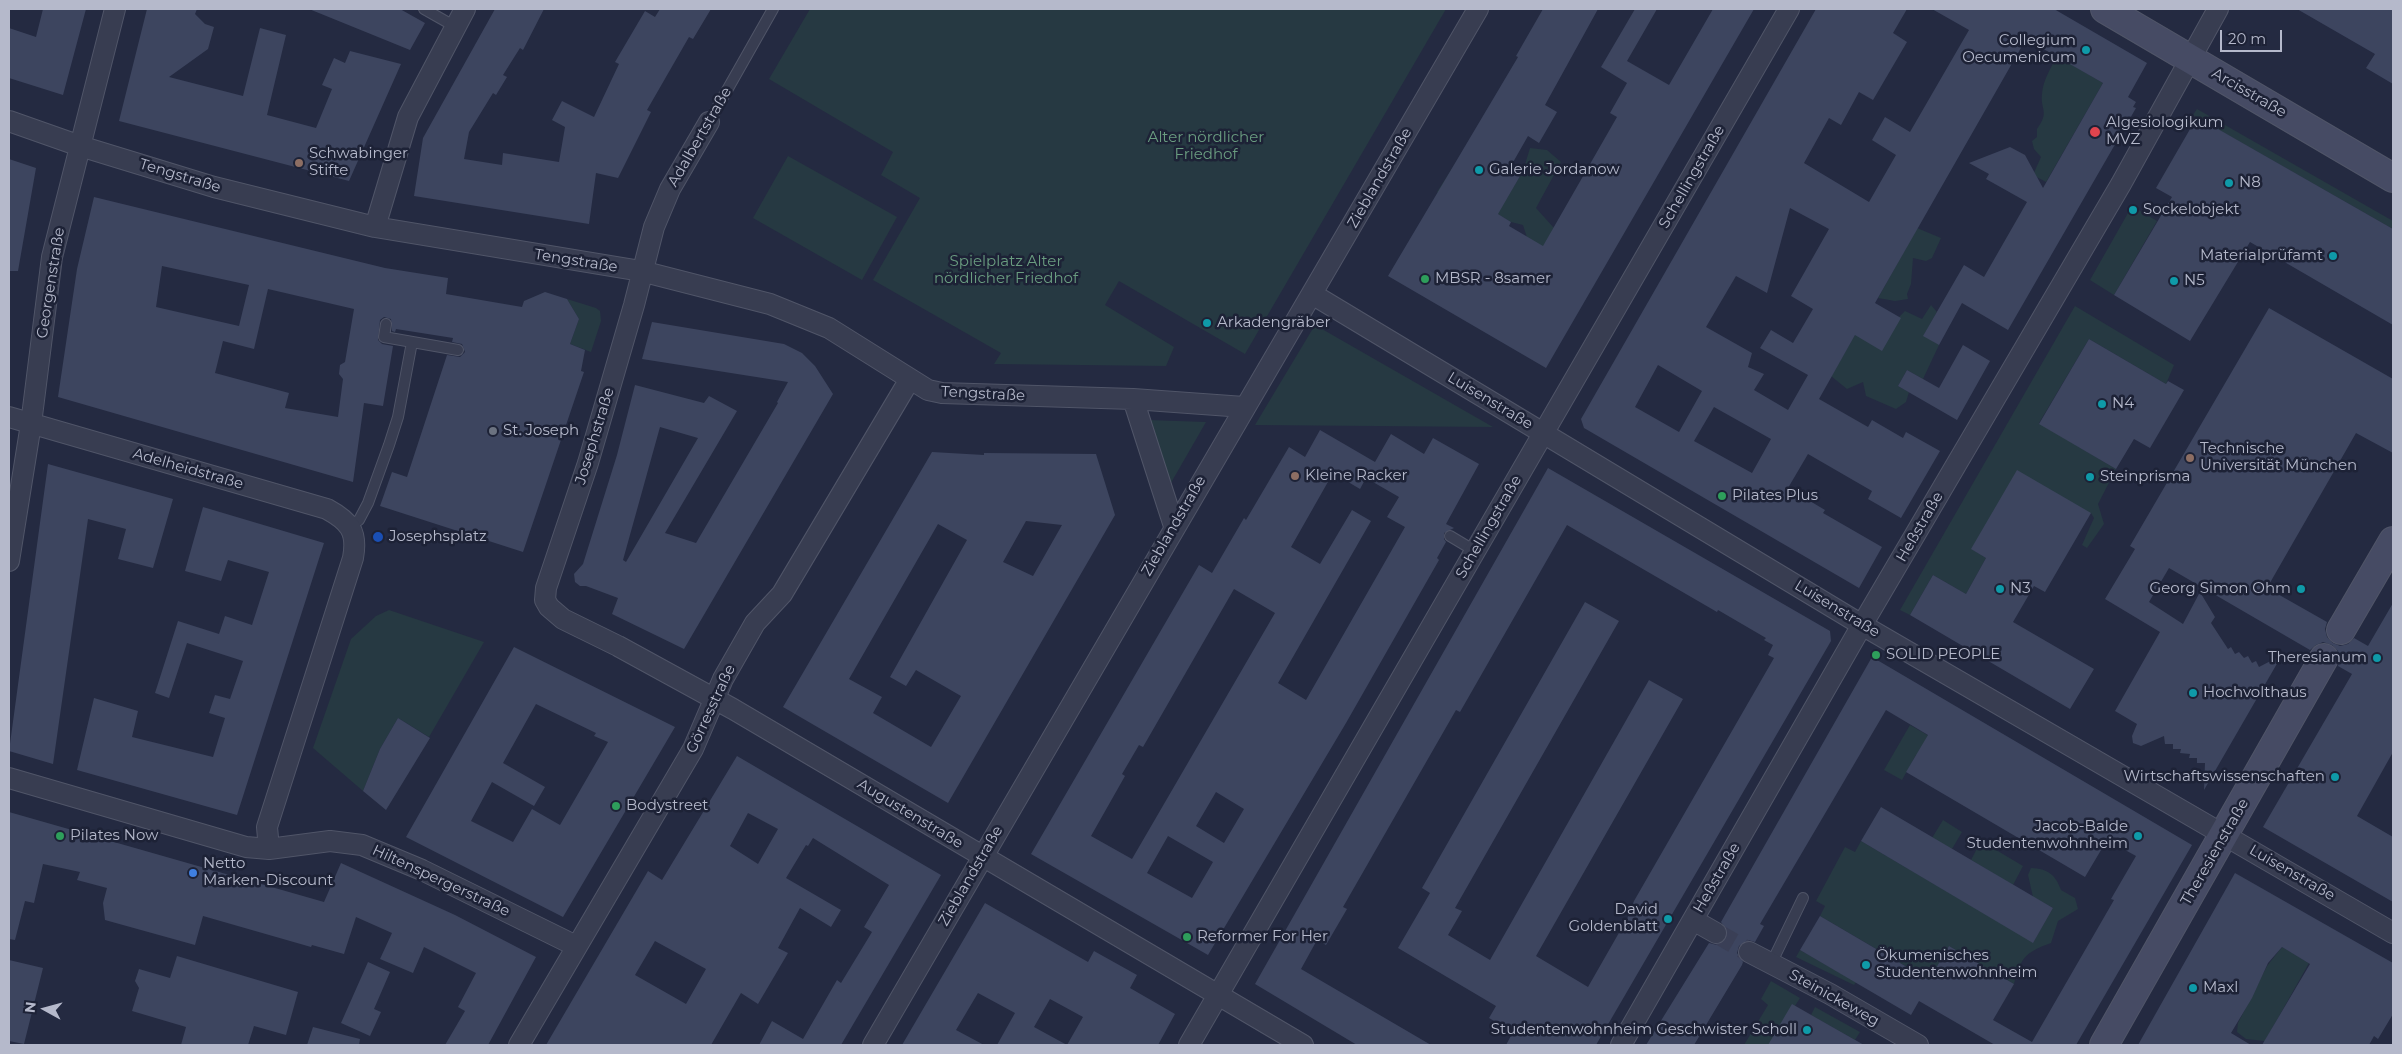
<!DOCTYPE html>
<meta charset="utf-8">
<style>
body{margin:0}
#map{position:relative;width:2402px;height:1054px;overflow:hidden;background:#242a41;font-family:Montserrat,sans-serif}
canvas{display:block}
.frame{position:absolute;inset:0;border:10px solid #b5b9cb;pointer-events:none}
.north{position:absolute;left:20px;top:984px;width:50px;height:50px;-webkit-text-stroke:4px #1d2236;paint-order:stroke;rotate:277deg;font-size:14px;font-weight:700;line-height:20px;text-align:center;color:#b5b9cb}
.north::after{content:'';display:block;margin:auto;width:18px;height:22px;background:#b5b9cb;clip-path:polygon(50% 0,100% 100%,50% 72%,0 100%)}
.scale{position:absolute;left:2220px;top:30px;width:62px;height:22px;box-sizing:border-box;border:2px solid #b5b9cb;border-top:0;padding-left:6px;font-size:15px;line-height:18px;white-space:nowrap;color:#b5b9cb;-webkit-text-stroke:4px #1d2236;paint-order:stroke}
</style>
<div id="map">
<canvas width="2402" height="1054"></canvas>
<div class="frame"></div>
<div class="north">N</div>
<div class="scale">20 m</div>
</div>
<script>
const context = document.querySelector('canvas').getContext('2d');
context.lineJoin = 'round';
function fill(path, color) { context.fillStyle = color; context.fill(path, 'evenodd'); }
function stroke(path, color, width, dash) { context.strokeStyle = color; context.lineWidth = width; context.lineCap = dash ? 'butt' : 'round'; context.setLineDash(dash || []); context.stroke(path); }
function write(font, color, halo, rows, align = 'center') {
  context.font = font + ' Montserrat,sans-serif'; context.lineWidth = 5; context.setLineDash([]); context.textBaseline = 'middle'; context.strokeStyle = halo; context.fillStyle = color; for (const [text, x, y, turn = 0] of rows) {
    context.save(); context.translate(x, y); context.rotate((+turn || 0) * Math.PI / 180); context.textAlign = isNaN(turn) ? turn : align; if (halo) context.strokeText(text, 0, 0); context.fillText(text, 0, 0); context.restore();
  }
}
const green = new Path2D(`
 M810,9h636l-201,345 -126,-73 -14,24 69,42 -8,19 -172,-2 7,-11 -128,-73 47,-82 -39,-23 12,-23 -124,-73z
 M2057,56l46,27 -57,99 -13,-7 8,-18 -7,-8 -2,-8 5,-4v-8c13,-18 3,-19 5,-35 1,-14 9,-26 15,-38z
 M2197,109l196,112v8l-200,-114z
 M1530,148l17,2 14,12 -25,46 17,19 56,32 -12,14 -67,-26 -7,-22 -12,-3 -15,-9 -21,1 -38,-22 16,-25 54,31 16,-27z
 M788,156l109,61 -35,63 -109,-62z
 M2132,206l25,15 -43,74 -24,-15z
 M1917,228l24,10 -9,20 -6,3 -13,-3 -2,26 -4,10 1,5 -13,2 -17,-3z
 M567,299l29,9 4,3 1,10 -10,31 -21,-8 9,-25z
 M1931,305l6,7 -13,23 15,10 -16,34 -16,-9 -9,16 11,6 -3,10 -10,7 -30,-13 -3,-14 -16,7 -16,-13 24,-41 44,-18 6,-6 17,8z
 M2075,306l99,59 -8,19 -77,-45 -50,84 77,46 -18,35 6,20 -17,24 -5,-3 12,-27 -3,-5 -119,36 14,9 -20,36 -33,-19 -23,40 -10,-5z
 M1315,325l178,102 -238,-2z
 M1148,420l58,2 -38,66z
 M389,610l95,32 -55,95 -31,-19 -18,31 -17,42 -50,-43 38,-109 25,-23z
 M1910,725l68,39 -62,-9 -14,25 -18,-10z
 M1943,820l19,12 -10,17 -20,-11z
 M1861,841l172,101 20,-34 -20,-11 -5,-22 3,-7c17,1 24,6 30,22l14,8 3,11 -20,12 -7,22c-26,9 -31,16 -37,41l-65,-38 -18,35 -111,-65 5,-10 -9,-5 29,-54 10,5z
 M1981,841l42,25 -10,19 -42,-25z
 M2282,947l27,16 -44,78 -19,-2 -9,-7 1,-9 29,-57z
 M1800,950l56,32 -2,3 -58,-28z
 M1771,981l29,17 -30,47h-26l24,-40 -7,-6z
 M1815,1007l45,25 -5,8 -44,-25z`);
const building = new Path2D(`
 M43,9h43l-23,86 -54,-17v-50l27,9z
 M147,9h50l-2,5 10,10 9,3 -6,22 -39,28 74,19 17,-68 26,7 -19,80 49,13 16,-39 -10,-4 12,-27 11,5 5,-12 51,13 -52,117 -230,-60z
 M309,9h91l25,14 -15,27z
 M495,9h49l-21,41 -3,-2 -17,27 4,2 -11,18 -3,-2 -24,39 -5,27 38,6 1,-12 56,9 6,-35 -13,-7 10,-19 32,16 25,-53 -4,-2 30,-51 10,6 5,-8h51l-18,30 -4,-2 -42,73 4,2 -33,66 -22,-5 -7,51 -175,-28 9,-58z
 M1543,9h55l-53,96 12,7 -18,31 -11,-7 -16,28 11,7 -25,43 13,8 -2,4 34,20 74,-129 -7,-4 17,-30 -26,-16 34,-58h22l-30,52 42,24 44,-76h41l-208,359 -158,-92 130,-219 -2,-1z
 M1816,9h91l-14,24 14,9 -34,58 -14,-8 -18,33 -12,-7 -25,45 65,39 27,-47 -24,-15 13,-23 25,15 59,-102 -37,-21h122l93,54 -19,34 8,5 -3,5 3,1 -128,222 -46,-27 -23,42 -16,-9 41,-71 20,12 43,-75 -41,-23 3,-5 -20,-11 41,-16 15,8 18,33 60,-105 -77,-44 -151,264 26,15 -19,33 -27,-16 -36,64 49,28 4,-7 31,18 3,-6 34,19 -39,67 -33,-19 4,-8 -64,-37 -20,34 37,22 -2,3 59,34 -23,41 -275,-160 -3,-9zM1790,208l39,21 -38,67 22,13 -20,34 -22,-13 -11,18 48,27 -20,35 -34,-20 10,-16 -16,-7 4,-14 -46,-26 30,-51 31,17zM1658,365l44,26 -23,41 -44,-25zM1714,407l57,32 -19,34 -58,-32z
 M2297,9h96v75l-27,-16 9,-14z
 M2197,117l196,112v96l-143,-83 -60,99 -76,-46 58,-98 -16,-9z
 M9,159l27,9 -18,103h-9z
 M94,197l291,71 63,10 -2,16 76,13 2,-6 21,-9 22,7 12,20 -9,25 15,6 -4,21 3,1 -61,180 -143,-46 12,-34 15,5 40,-122 13,2 5,-5 -3,-8 -10,-2 1,-4 -57,-9 -1,3 -3,-1 -1,-12 -7,-2 -4,3 -2,20 4,4 11,2 -10,60 -19,-3 -11,79 -295,-85 19,-128zM162,266l87,19 -10,41 -83,-19zM268,289l86,20 -9,53 -5,3 -1,9 4,5 -5,38 -53,-9 4,-15 -74,-20 8,-32 31,8z
 M2269,308l124,71v74l-37,-20 -89,155 60,34 -2,7 2,8 6,6 7,3 8,-2 6,-6 14,8 25,-43v149l-36,64 36,21v65l-130,-75 89,-153 -14,-8 2,-9 -2,-6 -6,-6 -9,-3 -7,3 -6,5 -141,-82 -20,34 34,22 17,-32 15,25 -4,6 17,26 3,-2 4,7 4,-2 5,6 4,-2 4,7 4,-2 3,6 23,-12 -78,135 1,-27h-8v-5h-8l1,-4 -10,-1 1,-4h-8v-5h-8l-1,-8 -23,10 -8,-3 -1,-7 5,-12 -22,-13 45,-79 -55,-33 30,-50 -5,-3z
 M652,322l132,22 18,9 13,13 18,28 -149,255 -72,-35 6,-16 -32,-12h-6l-5,-4 -1,-8 9,-10 34,-109 18,-70 69,18 5,-7 28,15 -72,122 31,10 82,-140 -1,-1 11,-20 -146,-23zM660,427l38,11 -72,124 -3,-2z
 M2089,339l77,45 2,-3 16,9 -34,58 -16,-9 -18,30 -77,-45z
 M1963,345l27,16 -33,59 -59,-34 9,-16 32,18z
 M1320,430l55,32 16,-28 33,20 9,-16 46,26 -33,60 8,4 -10,5v6l2,3 -9,16 2,2 -93,163 -138,232 -177,-101 168,-289 13,8 32,-55 2,2 43,-73 16,10zM1333,473l27,16 6,-11 33,19 -12,20 18,10 -99,173 -28,-17 93,-162 -19,-11 -32,54 -29,-17zM1234,589l41,24 -143,246 -41,-23 34,-60 -3,-2 17,-29 4,2zM1216,792l28,17 -20,34 -28,-17zM1168,836l45,26 -21,36 -45,-25z
 M932,452l52,3v-2l112,1 19,61 -167,288 -165,-96zM1026,521l36,4 -29,51 -30,-14zM938,524l29,16 -77,137 16,9 10,-16 45,26 -30,51 -58,-34 9,-16 -33,-18z
 M48,464l125,35 -20,69 -35,-9 8,-30 -38,-10 -35,245 -44,-13z
 M1548,468l282,163 1,10 -235,404h-90l7,-13 -24,-14 7,-12 -98,-58 32,-55 -8,-5 163,-286 34,19 -164,287 7,3 -14,24 42,25 159,-280 34,19 -147,257 52,31 40,-70 6,-16 140,-243 -6,-3 5,-10 -9,-5 2,-2 -48,-28 -1,2 -150,-87 -107,187 -4,-2 -113,197 4,2 -21,36 -9,-5 -16,29 130,76h-74l-102,-61z
 M2017,470l74,43 -46,79 -11,-6 -21,36 81,47 -24,40 -160,-94 23,-40 33,19 20,-36 -15,-9z
 M203,507l121,36 -87,272 -160,-45 17,-72 44,13 -6,26 81,20 12,-39 -16,-5 6,-18 15,4 13,-38 -56,-18 -18,55 -14,-5 23,-72 41,13 6,-18 27,9 17,-53 -41,-12 -7,21 -36,-10z
 M514,647l161,80 -112,190 -157,-80zM536,704l60,29 -2,3 14,6 -48,83 -28,-16 -19,33 -42,-21 21,-39 42,24 11,-19 -42,-24z
 M1872,657l320,188 -116,200h-81l-76,-44 -8,14 -111,-65 20,-34 109,64 20,-34 65,38 -21,36 39,22 82,-142 -3,-1 25,-43 -29,-16 -22,37 -179,-105 22,-37 -42,-25 -126,214 4,2 -9,16 -7,-2 -9,6 -2,7 6,9 -1,3 -48,80h-48l63,-102 8,2 9,-6 2,-7 -7,-10z
 M398,718l32,20 -44,72 -23,-19 17,-42z
 M737,756l204,119 -100,170h-82l13,-24 31,18 34,-59 4,3 31,-51 -8,-5 25,-42 -76,-47 -5,8 -2,-1 -20,33 55,32 -10,17 -31,-19 -22,40 10,5 -30,51 -17,-11 -30,52h-165l102,-174 14,9zM748,813l30,16 -20,35 -28,-18zM655,941l51,28 -20,35 -51,-29z
 M1881,807l172,101 -20,35 -172,-102z
 M9,812l315,90 17,-39 114,52 81,42 -48,88h-43l20,-34 -7,-4 18,-34 -52,-26 -11,26 -33,-14 12,-26 -36,-16 -12,37 -32,-9 -1,2 -108,-31 -8,29 -90,-25 -2,-17 4,-15 -30,-8 3,-8 -37,-8 -9,39 -9,-2 -10,39 -6,-1z
 M2235,873l158,90v51l-15,25 -4,-3 -5,9h-107l48,-81 -28,-17 -14,16 -16,35 -21,35 20,12h-113z
 M985,903l103,59 6,-11 43,24 -7,13 45,26 -17,31h-91l16,-28 -33,-18 -16,28 33,18h-70l18,-32 -37,-20 -22,37 28,15h-82z
 M177,956l121,36 -12,43 -32,-9 -6,19h-67l5,-18 -54,-16 7,-23 -4,-7 4,-12 31,9z
 M9,960l34,8 -19,76 -15,-3z
 M368,962l22,10 -16,37 7,3 -11,24 -29,-13z
 M1792,1004l28,16 44,25h-96z
 M313,1027l47,12 -1,6h-52z`);
const minorTunnel = new Path2D(`
 M1716,933l33,19`);
const service = new Path2D(`
 M424,9l30,17
 M709,122l64,-113
 M386,324l-2,13 74,13
 M350,526l9,-6 9,-17 21,-58 9,-28 14,-75
 M1450,536l25,15
 M1771,964l32,-66`);
const minor = new Path2D(`
 M9,121l71,25 134,41 161,40 266,44 129,33 59,24 99,62 14,3 191,6 111,8
 M709,122l-39,67 -16,38 -20,78 -46,158 -42,125 -1,12 4,7 14,12 55,27 115,63 570,336
 M375,227l33,-110 57,-108
 M1312,294l550,331 531,308
 M1133,399l41,127
 M9,417l318,92c22,12 31,22 26,49l-86,269 2,22
 M9,561l22,-137 21,-167 63,-248
 M9,778l237,69 23,2 61,-8 32,4 60,25 154,76
 M1693,920l23,13
 M1749,952l81,42 88,51
 M519,1045l174,-296 30,-70 32,-56 27,-29 128,-215
 M873,1045l605,-1036
 M1189,1045l600,-1036
 M1621,1045l241,-420 259,-441 97,-175`);
const secondary = new Path2D(`
 M2105,9l288,169
 M2341,630l52,-89
 M2104,1045l220,-387`);
const markers = [
 [2086,50,5,"#0f9aa8"],
 [2095,132,6,"#e0444e"],
 [299,163,5,"#8d6e63"],
 [1479,170,5,"#0f9aa8"],
 [2229,183,5,"#0f9aa8"],
 [2133,210,5,"#0f9aa8"],
 [2333,256,5,"#0f9aa8"],
 [1425,279,5,"#2e9e5b"],
 [2174,281,5,"#0f9aa8"],
 [1207,323,5,"#0f9aa8"],
 [2102,404,5,"#0f9aa8"],
 [493,431,5,"#6b7280"],
 [2190,458,5,"#8d6e63"],
 [1295,476,5,"#8d6e63"],
 [2090,477,5,"#0f9aa8"],
 [1722,496,5,"#2e9e5b"],
 [378,537,6,"#1a4fb4"],
 [2000,589,5,"#0f9aa8"],
 [2301,589,5,"#0f9aa8"],
 [1876,655,5,"#2e9e5b"],
 [2377,658,5,"#0f9aa8"],
 [2193,693,5,"#0f9aa8"],
 [2335,777,5,"#0f9aa8"],
 [616,806,5,"#2e9e5b"],
 [60,836,5,"#2e9e5b"],
 [2138,836,5,"#0f9aa8"],
 [193,873,5,"#3f7fe0"],
 [1668,919,5,"#0f9aa8"],
 [1187,937,5,"#2e9e5b"],
 [1866,965,5,"#0f9aa8"],
 [2193,988,5,"#0f9aa8"],
 [1807,1030,5,"#0f9aa8"]
];
const poiNames = [
 ["Collegium",2076,41,"right"],
 ["Oecumenicum",2076,58,"right"],
 ["Algesiologikum",2106,123],
 ["MVZ",2106,140],
 ["Schwabinger",309,154],
 ["Stifte",309,171],
 ["Galerie Jordanow",1489,170],
 ["N8",2239,183],
 ["Sockelobjekt",2143,210],
 ["Materialprüfamt",2323,256,"right"],
 ["MBSR - 8samer",1435,279],
 ["N5",2184,281],
 ["Arkadengräber",1217,323],
 ["N4",2112,404],
 ["St. Joseph",503,431],
 ["Technische",2200,449],
 ["Universität München",2200,466],
 ["Kleine Racker",1305,476],
 ["Steinprisma",2100,477],
 ["Pilates Plus",1732,496],
 ["Josephsplatz",389,537],
 ["N3",2010,589],
 ["Georg Simon Ohm",2291,589,"right"],
 ["SOLID PEOPLE",1886,655],
 ["Theresianum",2367,658,"right"],
 ["Hochvolthaus",2203,693],
 ["Wirtschaftswissenschaften",2325,777,"right"],
 ["Bodystreet",626,806],
 ["Jacob-Balde",2128,827,"right"],
 ["Studentenwohnheim",2128,844,"right"],
 ["Pilates Now",70,836],
 ["Netto",203,864],
 ["Marken-Discount",203,881],
 ["David",1658,910,"right"],
 ["Goldenblatt",1658,927,"right"],
 ["Reformer For Her",1197,937],
 ["Ökumenisches",1876,956],
 ["Studentenwohnheim",1876,973],
 ["Maxl",2203,988],
 ["Studentenwohnheim Geschwister Scholl",1797,1030,"right"]
];
const streetNames = [
 ["Arcisstraße",2249,93,30],
 ["Adalbertstraße",700,137,-60],
 ["Tengstraße",180,176,17],
 ["Schellingstraße",1692,177,-60],
 ["Zieblandstraße",1380,178,-60],
 ["Tengstraße",576,261,9],
 ["Georgenstraße",51,283,-81],
 ["Tengstraße",983,394,3],
 ["Luisenstraße",1490,401,31],
 ["Josephstraße",595,436,-73],
 ["Adelheidstraße",188,469,16],
 ["Zieblandstraße",1174,526,-60],
 ["Schellingstraße",1489,527,-60],
 ["Heßstraße",1920,527,-60],
 ["Luisenstraße",1837,609,31],
 ["Görresstraße",711,709,-65],
 ["Augustenstraße",910,814,31],
 ["Theresienstraße",2215,852,-60],
 ["Luisenstraße",2292,873,30],
 ["Zieblandstraße",971,876,-60],
 ["Heßstraße",1717,878,-60],
 ["Hiltenspergerstraße",441,881,25],
 ["Steinickeweg",1834,998,29]
];
const parkNames = [
 ["Alter nördlicher",1206,138],
 ["Friedhof",1206,155],
 ["Spielplatz Alter",1006,262],
 ["nördlicher Friedhof",1006,279]
];
fill(green, '#263942');
fill(building, '#3d455f');
stroke(minorTunnel, '#3a3f56', 20, [20, 10]);
stroke(service, '#505568', 12);
stroke(minor, '#505568', 22);
stroke(secondary, '#505568', 30);
stroke(service, '#383d51', 10);
stroke(minor, '#383d51', 20);
stroke(secondary, '#464b64', 28);
for (const [x, y, r, color] of markers) { const dot = new Path2D(); dot.arc(x, y, r, 0, 2 * Math.PI); context.fillStyle = color; context.fill(dot); stroke(dot, '#1d2236', 2); }
write('15px', '#b5b9cb', '#1d2236', poiNames, 'left');
write('15px', '#b5b9cb', '#1d2236', streetNames);
write('15px', '#6a9d80', '#1d2236', parkNames);
</script>
